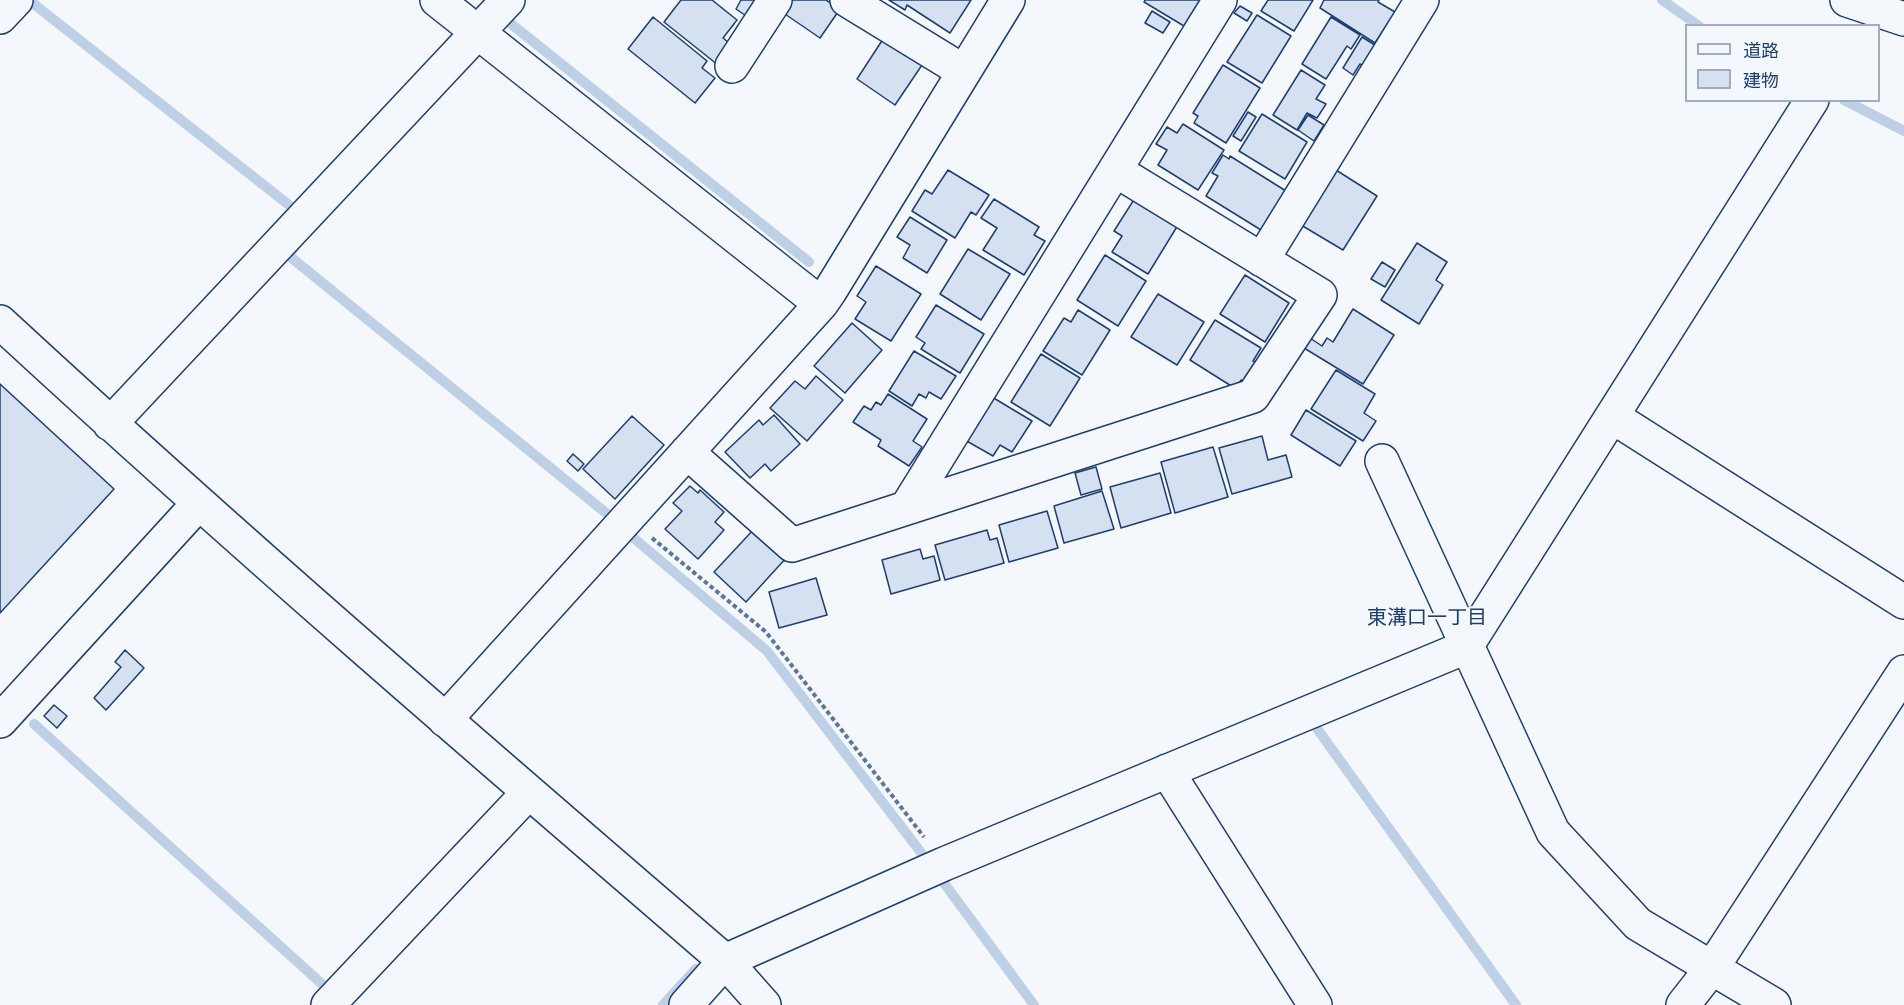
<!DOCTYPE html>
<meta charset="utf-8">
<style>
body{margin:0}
#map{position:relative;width:1904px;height:1005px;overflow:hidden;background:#f4f7fb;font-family:Karla,"Noto Sans JP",sans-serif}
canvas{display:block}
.legend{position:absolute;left:1685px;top:24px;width:195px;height:78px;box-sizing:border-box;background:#f4f7fb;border:2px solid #9eadc5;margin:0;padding:8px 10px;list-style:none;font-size:18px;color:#1d3f73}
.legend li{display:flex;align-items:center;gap:12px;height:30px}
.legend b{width:30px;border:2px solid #9eadc5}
</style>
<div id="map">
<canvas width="1904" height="1005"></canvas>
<ul class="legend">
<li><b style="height:8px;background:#f4f7fb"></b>道路</li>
<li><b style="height:16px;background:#d5e0f0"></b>建物</li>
</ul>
</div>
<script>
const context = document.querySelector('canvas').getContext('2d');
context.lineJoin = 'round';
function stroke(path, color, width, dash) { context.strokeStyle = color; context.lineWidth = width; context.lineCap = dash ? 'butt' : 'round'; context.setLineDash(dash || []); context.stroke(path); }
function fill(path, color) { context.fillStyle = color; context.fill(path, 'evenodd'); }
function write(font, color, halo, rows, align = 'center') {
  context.font = font + ' Karla,"Noto Sans JP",sans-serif'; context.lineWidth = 4.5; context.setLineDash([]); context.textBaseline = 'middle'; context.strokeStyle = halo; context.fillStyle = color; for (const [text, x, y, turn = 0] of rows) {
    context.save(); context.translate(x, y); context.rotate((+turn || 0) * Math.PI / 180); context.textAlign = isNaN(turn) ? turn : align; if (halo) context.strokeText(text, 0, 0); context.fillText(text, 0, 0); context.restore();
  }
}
const stream = new Path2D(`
 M1662,0l37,26
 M30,1l259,204
 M500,15l309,247
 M1844,100l60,31
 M294,248l-6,7 323,262
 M629,534l138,117 162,212 -2,1
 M34,724l288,260
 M1318,730l198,275
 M944,883l90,122
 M663,1005l33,-36`);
const building = new Path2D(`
 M681,0h31l25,20 -14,18 10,8 -15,19 -54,-43z
 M741,0h25l-14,20 -16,-11z
 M790,0h36l14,9 -20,29 -38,-26z
 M889,0h82l-21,33 -43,-28 -2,5z
 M1145,0h55l-16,26 -40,-24z
 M1268,0h45l-19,31 -33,-20z
 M1324,0h55l-1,2 17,10 -20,31 -55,-35z
 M1240,6l12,7 -5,8 -13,-8z
 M1152,11l18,11 -7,11 -18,-10z
 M1257,15l34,21 -29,47 -35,-21z
 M653,17l54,44 -5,7 13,10 -20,25 -67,-54z
 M1331,17l29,18 -9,14 -4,-3 -21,33 -24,-15z
 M885,36l39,26 -29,43 -38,-26z
 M1362,37l16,10 -13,20 -5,-3 -7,11 -10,-7z
 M1223,65l37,23 -34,55 -32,-20 4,-7 -5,-3z
 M1301,70l24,15 -9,14 10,5 -9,14 -10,-5 -10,17 -24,-15z
 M1248,112l8,5 -15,24 -8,-5z
 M1262,114l45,28 -22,37 -46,-28z
 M1308,115l16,10 -10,16 -16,-11z
 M1183,124l41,26 -26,40 -40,-25 9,-15 -11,-6 11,-17 10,6z
 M1223,155l6,4 1,-3 56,35 -25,39 -55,-34 12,-20 -6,-3z
 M948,170l41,25 -13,20 -5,-3 -16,26 -43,-27 13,-21 7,4z
 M1336,170l41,26 -34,54 -42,-25z
 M1135,198l43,27 -30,49 -36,-22 10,-16 -8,-5z
 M994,199l45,28 -5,8 11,6 -21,34 -41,-25 14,-22 -16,-10z
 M910,217l37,23 -20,33 -24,-15 7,-13 -13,-8z
 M1417,243l30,19 -11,18 7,5 -24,39 -38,-24z
 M968,249l42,25 -29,46 -41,-26z
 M1105,255l41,26 -28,45 -41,-26z
 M1382,262l13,8 -10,17 -14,-8z
 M876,266l45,28 -30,47 -36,-22 11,-17 -9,-6z
 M1245,275l44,28 -24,39 -45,-28z
 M1158,294l46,28 -27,43 -46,-28z
 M936,305l48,29 -24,39 -39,-24 4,-6 -9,-6z
 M1353,309l41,26 -31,49 -59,-36 6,-10 12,8 5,-8 6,4z
 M1078,310l32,20 -28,45 -39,-24 21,-33 7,4z
 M1215,320l46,28 -8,13 6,3 -12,19 -6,-3 -5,9 -46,-29z
 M852,323l30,27 -37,43 -31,-27z
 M914,351l42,25 -15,23 -12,-7 -3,6 -7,-4 -7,12 -23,-15z
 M1041,354l39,24 -30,48 -39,-24z
 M1336,370l39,24 -11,19 12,8 -13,20 -52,-32z
 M816,376l27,24 -36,41 -37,-33 25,-27 10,8z
 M0,384l114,105 -114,124z
 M888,394l39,25 -14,22 9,6 -13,19 -31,-20 3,-6 -28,-18 11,-16 7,4 5,-8 5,3z
 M992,397l40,24 -20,31 -12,-7 -7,11 -28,-16z
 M1306,410l50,31 -16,25 -49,-31z
 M774,415l26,29 -29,27 -6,-7 -15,14 -25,-26 34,-32 4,5z
 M632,416l32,29 -49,54 -32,-30z
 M1262,436l6,24 18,-5 6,22 -60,17 -13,-46z
 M1213,447l15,50 -53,16 -14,-51z
 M573,454l11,10 -6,7 -11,-10z
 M1096,467l6,22 -21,6 -6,-22z
 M1160,473l11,40 -50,15 -11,-41z
 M690,486l8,7 2,-3 24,22 -9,10 9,8 -26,29 -33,-30 17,-18 -9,-8z
 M1102,491l12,38 -50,14 -10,-37z
 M1047,511l11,37 -49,14 -10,-37z
 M755,528l32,29 -41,45 -32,-30z
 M987,530l3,10 7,-2 7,25 -59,17 -10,-35z
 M920,549l3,10 11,-3 6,24 -49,14 -9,-34z
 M816,578l11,37 -48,13 -10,-36z
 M125,650l19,18 -38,42 -12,-12 27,-31 -6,-5z
 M54,705l13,11 -10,12 -13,-12z`);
const path = new Path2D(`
 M652,538l114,94 158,205`);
const minor = new Path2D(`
 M437,0l384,304
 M847,0l116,71
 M1847,0l57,19
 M0,17l16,-17
 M732,66l43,-66
 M1262,260l160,-260
 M0,322c237,219 481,429 725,639l39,44
 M1613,417l291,185
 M110,424l398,-424
 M687,452l105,93 461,-149 67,-101 -205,-125
 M1382,461l171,371 85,92 136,81
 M907,507l313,-507
 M445,720l376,-416 9,-13 178,-291
 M0,721l199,-218
 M1167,771l148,234
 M328,1005l201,-213
 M686,1005l39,-44 219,-97 522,-217 346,-547
 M1683,1005l29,-37 192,-296`);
const neighbourhoodNames = [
 ["東溝口一丁目",1427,618]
];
stroke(stream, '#bed0e5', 10);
fill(building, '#d5e0f0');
stroke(building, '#1d3f73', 1.5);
stroke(minor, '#1d3f73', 36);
stroke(path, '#5e769c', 4, [4.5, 3]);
stroke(minor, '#f4f7fb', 33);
write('20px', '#1d3f73', '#f4f7fb', neighbourhoodNames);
</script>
